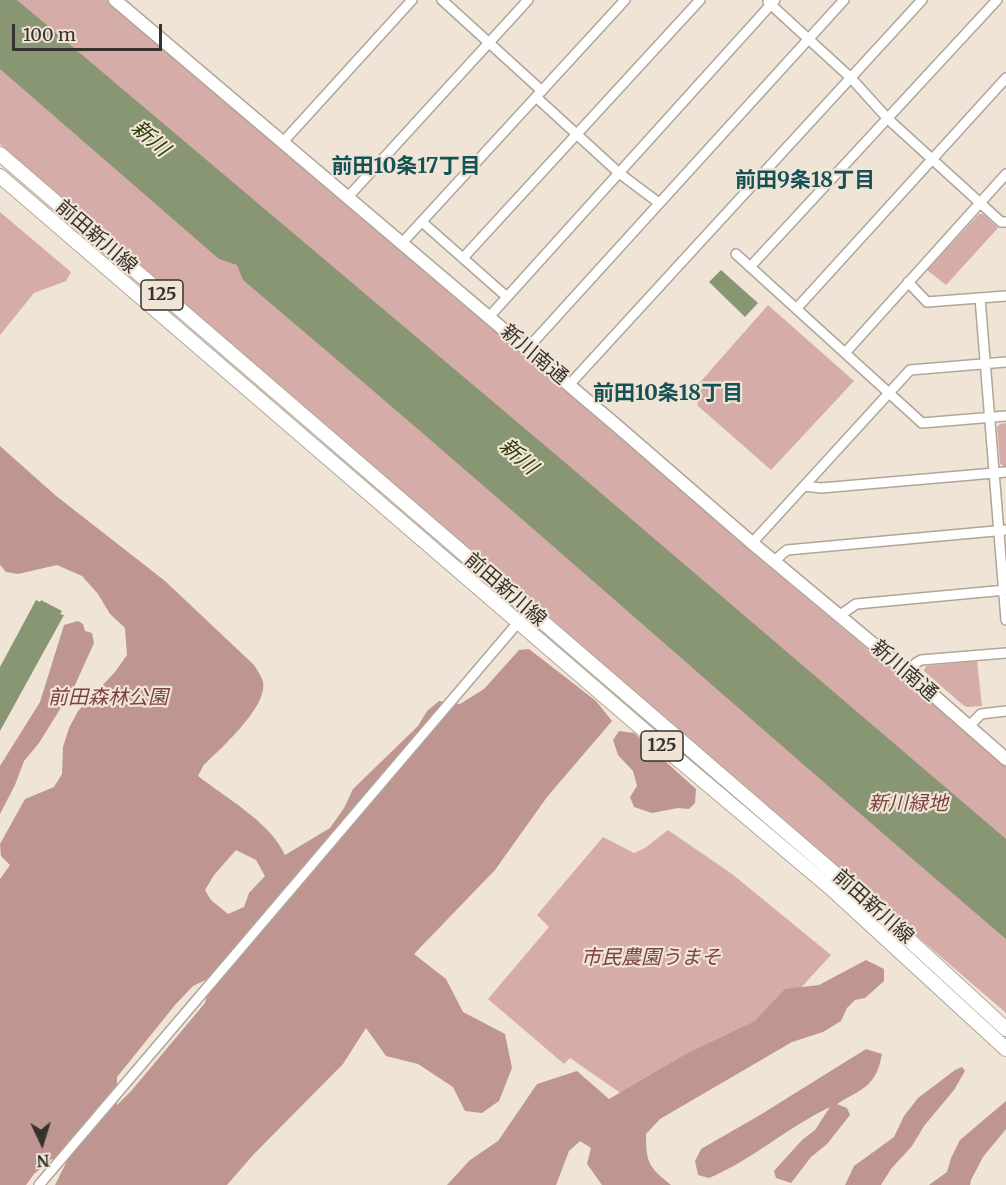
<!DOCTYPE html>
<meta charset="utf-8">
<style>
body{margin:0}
#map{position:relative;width:1006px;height:1185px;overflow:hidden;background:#efe4d6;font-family:Merriweather,serif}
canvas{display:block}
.north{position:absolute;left:12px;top:1113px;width:60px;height:60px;-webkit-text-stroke:4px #efe4d6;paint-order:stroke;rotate:176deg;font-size:16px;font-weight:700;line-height:24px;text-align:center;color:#36322d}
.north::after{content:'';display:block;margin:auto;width:21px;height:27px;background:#36322d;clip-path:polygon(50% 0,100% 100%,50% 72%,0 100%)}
.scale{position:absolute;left:12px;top:24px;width:150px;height:27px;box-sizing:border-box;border:3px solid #36322d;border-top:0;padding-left:8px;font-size:18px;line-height:21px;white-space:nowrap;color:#36322d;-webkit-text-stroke:4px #efe4d6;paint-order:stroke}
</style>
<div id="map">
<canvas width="1006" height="1185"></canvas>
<div class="north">N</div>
<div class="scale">100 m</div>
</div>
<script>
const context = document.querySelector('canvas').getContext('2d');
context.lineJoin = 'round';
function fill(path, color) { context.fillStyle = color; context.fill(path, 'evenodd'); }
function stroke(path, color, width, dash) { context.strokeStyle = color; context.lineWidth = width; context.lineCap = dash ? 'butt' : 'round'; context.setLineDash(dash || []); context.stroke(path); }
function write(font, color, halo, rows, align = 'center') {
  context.font = font + ' Merriweather,"Noto Sans JP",serif'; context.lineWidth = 4.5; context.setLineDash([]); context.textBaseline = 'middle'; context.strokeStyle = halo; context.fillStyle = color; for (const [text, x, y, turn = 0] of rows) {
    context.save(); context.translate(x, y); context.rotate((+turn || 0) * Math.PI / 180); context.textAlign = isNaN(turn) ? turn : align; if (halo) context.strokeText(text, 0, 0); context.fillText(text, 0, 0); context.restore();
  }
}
const green = new Path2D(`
 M0,0h107l520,442 135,119 244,204v248l-1006,-869z
 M0,212l71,60 -5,9 -32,12 -34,42z
 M979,214h4l15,14 -52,57 -19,-15z
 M768,305l86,76 -83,89 -73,-64 -3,-18z
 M1006,423v43h-3l-3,-3 -3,-36 3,-3z
 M977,661l5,45 -15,1 -4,-2 -39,-34 2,-5z
 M668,830l64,44 99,81 -45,49 -164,90 -52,-36 -6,6 -76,-65 61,-72 -12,-12 66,-78 31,16 11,-5z`);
const forest = new Path2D(`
 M0,446l55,49 110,86 89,84c3,5 8,12 9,17 5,25 -43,67 -60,84l-5,10c28,22 72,46 87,79l45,-27 14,-20 9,-19 65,-63 9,-15 12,-10 21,3 24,-15 35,-39 10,-1 67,52 16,20 -65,76 -52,73 -81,84 32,25 17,33 42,22 7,34 -13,33 -17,12 -17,-2 -12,-24 -35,-23 -32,-8 -20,-28 -23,36 -90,91 -26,30h-172l13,-26h-16l-18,15 -8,11h-26v-306l10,-14 -9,-9 -1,-12 25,-45 29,-12 8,-13 1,-27 6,-19 9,-17 37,-39 12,-17 -2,-27 -15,-14 -12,-20 -16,-18 -25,-11 -39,9 -12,-2 -6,-7zM236,850l20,10 9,16 -16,17 -5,14 -16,7 -17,-14 -6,-10 9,-15zM212,977l-7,26 -73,87 -15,15v-28l58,-72 18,-19z
 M78,621l5,3 2,7 7,2 2,10 -19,42 -36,58 -15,18 -9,24 -15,29v-48l40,-64 24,-77z
 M619,731l15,2 62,56 -1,14 -6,6 -11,-1 -26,5 -18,-6 -4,-10 7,-11 -4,-15 -15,-16 -5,-15z
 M866,960l18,9v12l-19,17 -10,2 -8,8 -6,13 -18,11 -31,10 -132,77 -14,15c0,30 3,33 25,51h-69l-15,-21 4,-16 -11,-7 -11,10 -13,34h-109l23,-25 28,-19 39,-57 40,-13 32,28 77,-45 69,-33 30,-32 34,-4z
 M866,1049l16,5c-6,33 -19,34 -45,50l10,4 3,7 -23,29 -16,13 -20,26 -15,-5 -2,-7 28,-31 13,-10 15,-23c-42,20 -78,53 -121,71l-11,-3 -3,-14 6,-12 59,-34z
 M962,1067l3,4 -11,19 -30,36 -12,20 -21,23 -10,16h-36l9,-19 40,-29 10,-21 14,-18 37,-28z
 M1006,1101v28l-23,28 -12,23 -1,5h-41l18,-13 4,-14 9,-18z`);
const water = new Path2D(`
 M0,0h17l551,465 438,374v100c-256,-218 -506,-443 -763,-659l-6,-15 -18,-6 -219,-190z
 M721,270l37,33 -13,14 -36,-35z
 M36,600l4,2 1,-2 21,11 -2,3 4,1 -64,116v-64z`);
const street = new Path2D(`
 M442,0l100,91
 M768,2l83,76 37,41 113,103h5
 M536,97l83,76 40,30
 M283,142l129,-142
 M348,197l180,-197
 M422,222l85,75
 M402,243l223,-243
 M736,254l186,169 84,-7
 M463,258l237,-258
 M750,267l247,-267
 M908,282l19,20 79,-6
 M980,298l26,322
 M797,308l209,-230
 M489,317l286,-317
 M527,349l317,-349
 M845,353l161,-179
 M569,385l353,-385
 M804,486l17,2 185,-16
 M752,543l158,-173 96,-8
 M774,561l13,-11 219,-20
 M839,616l17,-12 150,-14
 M908,673l8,-10 5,-3 85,-7
 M968,727l13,-13 25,-3
 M39,1185l482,-566`);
const secondary = new Path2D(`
 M115,0l501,425 136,118 156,130 98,86`);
const primary = new Path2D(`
 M0,154l869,749 137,126
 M0,176l668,575 166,140 172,158`);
const shields = [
 [162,295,42],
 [662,746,42]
];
const shieldNames = [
 ["125",162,295],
 ["125",662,746]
];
const streetNames = [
 ["前田新川線",96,237,41],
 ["新川南通",534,355,40],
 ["前田新川線",505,590,41],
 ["新川南通",904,671,41],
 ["前田新川線",873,907,42]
];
const parkNames = [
 ["前田森林公園",108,698],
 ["新川緑地",908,804],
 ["市民農園うまそ",651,958]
];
const waterNames = [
 ["新川",150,139,41],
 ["新川",518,457,41]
];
const neighbourhoodNames = [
 ["前田10条17丁目",406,167],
 ["前田9条18丁目",805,181],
 ["前田10条18丁目",668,394]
];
fill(green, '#d6aca9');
fill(forest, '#bf9592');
fill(water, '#899674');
stroke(street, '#b0a698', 12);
stroke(secondary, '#b0a698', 15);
stroke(primary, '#b0a698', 16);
stroke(street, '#fff', 9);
stroke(secondary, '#fff', 12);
stroke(primary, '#fff', 14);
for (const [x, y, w] of shields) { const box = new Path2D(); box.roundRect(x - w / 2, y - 15, w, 30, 4.5); context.fillStyle = '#efe4d6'; context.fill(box); stroke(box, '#36322d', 1.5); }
write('bold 18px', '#36322d', null, shieldNames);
write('20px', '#36322d', '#efe4d6', streetNames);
write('italic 20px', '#7d4340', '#efe4d6', parkNames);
write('italic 21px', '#2b3b02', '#efe4d6', waterNames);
write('bold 21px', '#155256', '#efe4d6', neighbourhoodNames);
</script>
